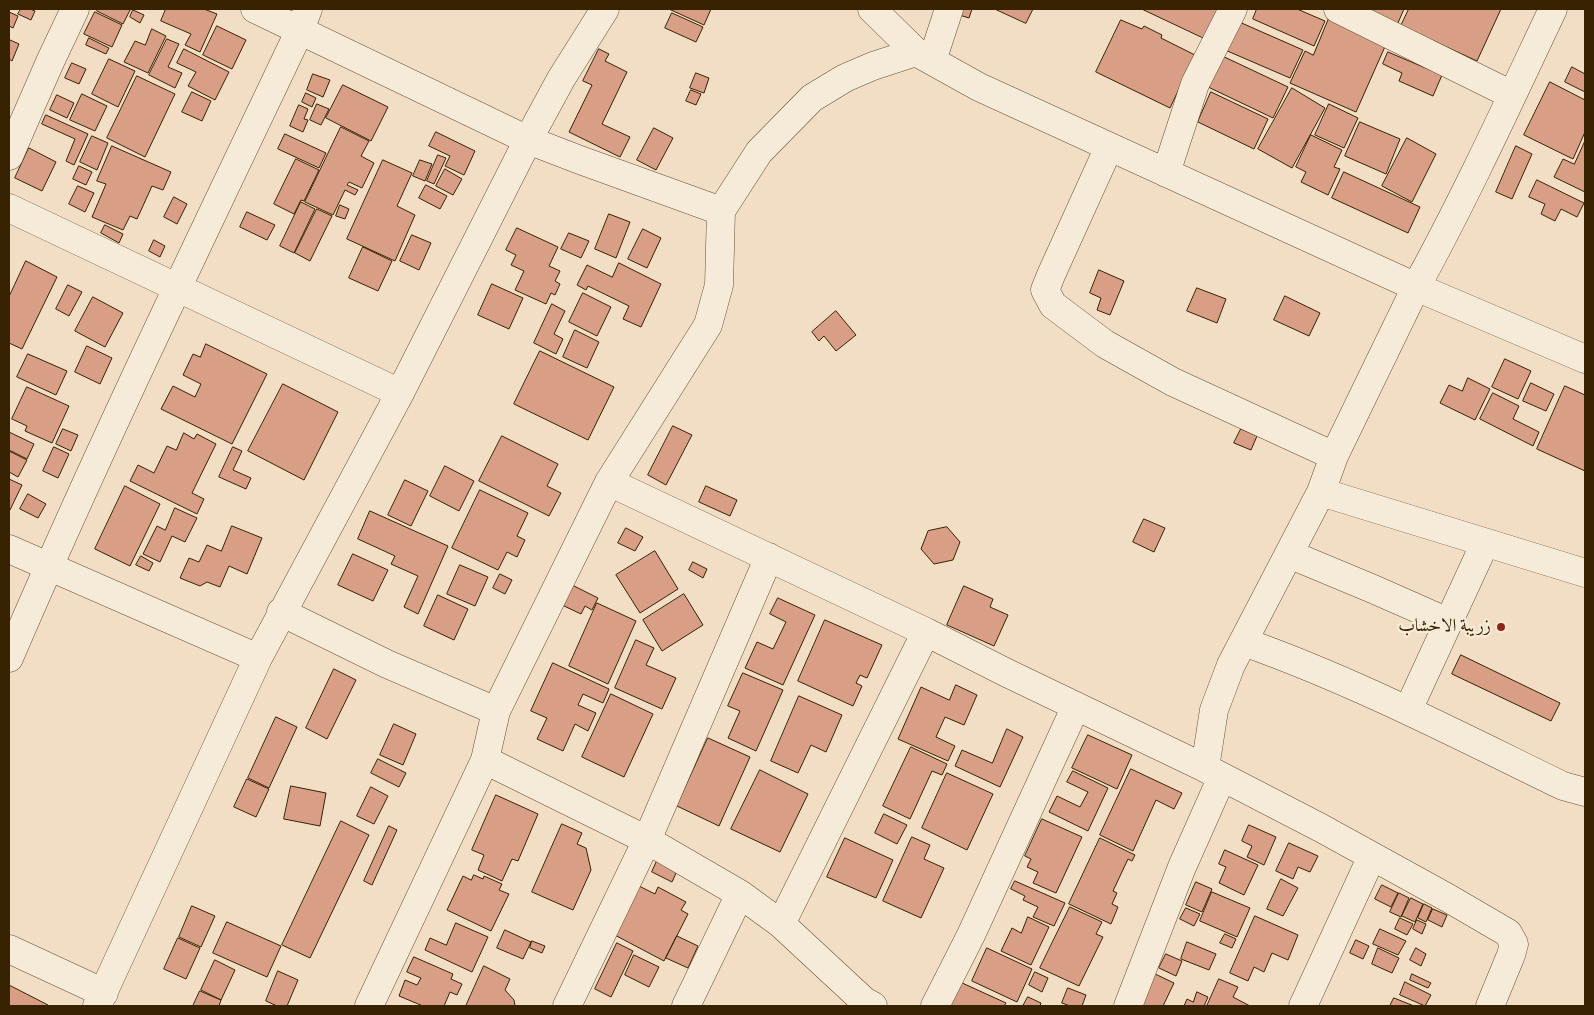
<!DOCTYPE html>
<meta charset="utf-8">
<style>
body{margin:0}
#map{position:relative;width:1594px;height:1015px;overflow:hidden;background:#f1dec5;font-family:Alegreya,serif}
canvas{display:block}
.frame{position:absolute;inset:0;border:10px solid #372202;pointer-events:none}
</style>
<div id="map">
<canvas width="1594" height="1015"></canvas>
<div class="frame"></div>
</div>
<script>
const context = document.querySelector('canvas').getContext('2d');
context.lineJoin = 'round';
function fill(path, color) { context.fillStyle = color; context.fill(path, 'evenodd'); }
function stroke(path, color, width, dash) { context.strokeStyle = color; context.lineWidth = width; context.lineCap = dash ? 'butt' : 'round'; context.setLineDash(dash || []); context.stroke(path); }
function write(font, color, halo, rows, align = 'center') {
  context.font = font + ' Alegreya,Amiri,serif'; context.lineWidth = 4.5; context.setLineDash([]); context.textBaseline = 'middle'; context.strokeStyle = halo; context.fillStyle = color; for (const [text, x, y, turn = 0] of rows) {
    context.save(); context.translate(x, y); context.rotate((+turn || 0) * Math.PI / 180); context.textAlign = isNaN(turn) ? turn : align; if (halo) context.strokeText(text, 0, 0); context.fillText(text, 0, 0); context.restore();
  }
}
const building = new Path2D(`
 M21,9h9l5,2 -4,9 -13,-6z
 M98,9h29l3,1 -7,14 -26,-13z
 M166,9h38l13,5 -17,38 -15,-7 6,-11 -30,-13z
 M672,9h39l-7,16 -33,-15z
 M955,9h17l-3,9 -16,-5z
 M995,9h38l-7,14z
 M1142,9h76l-14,29z
 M1257,9h40l28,12 -11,25 -61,-27z
 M1373,9h31l-7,16 -26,-11z
 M1409,9h92l-24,52 -76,-35z
 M133,10l11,5 -4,8 -10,-6z
 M9,12l9,4 -5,12 -4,-2z
 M95,12l27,13 -10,22 -28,-13z
 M672,13l31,14 -7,15 -31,-14z
 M1330,16l57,26 -31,70 -66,-29 15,-32 8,4z
 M1121,20l21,9 2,-3 18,9 -1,3 34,17 -25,53 -74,-36z
 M1237,21l66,29 -13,28 -65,-28z
 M217,26l29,14 -14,29 -29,-14z
 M152,29l14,7 -18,37 -24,-11 11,-21 10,4z
 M89,38l20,10 -3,6 -20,-9z
 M167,39l12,5 -11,23 14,6 -7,15 -26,-13z
 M10,40l9,4 -7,17 -3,-2z
 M184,49l45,23 -14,28 -27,-14 8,-14 -19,-9z
 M599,49l10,5 -4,7 22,11 -25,52 28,13 -10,20 -51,-25 23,-47 -9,-4z
 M1388,52l54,23 -9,21 -34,-15 3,-8 -19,-9z
 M1218,54l70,33 -15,31 -69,-33z
 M109,59l26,12 -17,36 -26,-13z
 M72,63l14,6 -7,15 -14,-6z
 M1572,67l13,7v18l-20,-10z
 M696,73l13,5 -5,15 -14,-5z
 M313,74l17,6 -7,17 -16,-7z
 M137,76l38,18 -30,63 -38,-19z
 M1550,82l35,18v32l-12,27 -49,-24z
 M343,85l45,22 -17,34 -45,-23z
 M1292,88l33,20 -33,60 -34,-19z
 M691,90l10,4 -5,11 -10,-4z
 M192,92l19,9 -9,20 -20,-9z
 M1211,92l57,27 -14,30 -56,-27z
 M306,93l10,5 -4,9 -10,-5z
 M82,94l25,12 -12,25 -25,-11z
 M57,95l17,8 -7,15 -17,-8z
 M317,104l12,5 -8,16 -11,-5z
 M1329,104l29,14 -14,30 -29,-13z
 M299,105l9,4 -4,10 4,1 -5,12 -13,-6z
 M46,115l42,19 -14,31 -8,-4 9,-22 -33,-15z
 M1360,122l40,17 -14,35 -41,-18z
 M341,127l28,14 -8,15 13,7 -12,25 -13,-6 -2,3 11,5 -3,5 -10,-5 -12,25 -28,-13z
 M654,128l19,10 -17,32 -19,-10z
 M436,132l39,19 -11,24 -19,-9 5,-10 -21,-10z
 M285,134l41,19 -7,15 -41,-19z
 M1311,135l31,15 -8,17 6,2 -12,26 -27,-13 5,-10 -10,-5z
 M92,136l16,7 -11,27 -17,-8z
 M1407,138l29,16 -24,48 -30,-16z
 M1585,141v51l-31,-15 9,-18 11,5z
 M112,146l59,26 -8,18 -11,-4 -15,33 -7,-3 -7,14 -31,-13 14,-33 -9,-3z
 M1516,146l16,8 -20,45 -16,-7z
 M29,148l27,14 -14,29 -27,-13z
 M438,155l8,3 -12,26 -7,-3z
 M296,159l23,11 -15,31 -3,-1 -7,14 -20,-10z
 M383,160l29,13 -15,33 18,9 -20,46 -48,-22z
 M420,160l12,4 -7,17 -12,-5z
 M79,166l13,6 -6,13 -13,-6z
 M445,169l17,10 -9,16 -17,-9z
 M1344,172l76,35 -12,26 -76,-35z
 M1537,180l47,23 -7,14 -16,-8 -6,12 -14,-7 4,-10 -16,-7z
 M426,185l21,11 -7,13 -21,-11z
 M78,186l16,7 -9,19 -16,-8z
 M174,197l13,7 -10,20 -13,-7z
 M301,202l14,7 -21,44 -14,-7z
 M340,205l9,4 -4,10 -9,-3z
 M317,209l15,7 -22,45 -15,-8z
 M247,212l28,13 -8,15 -27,-13z
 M609,214l21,8 -14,36 -21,-9z
 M105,225l18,9 -4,9 -18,-10z
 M517,228l41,19 -9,19 11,5 -5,10 5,3 -5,11 -4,-2 -5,11 -31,-14 9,-19 -13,-6 5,-10 -10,-5z
 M643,229l18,9 -14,30 -19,-9z
 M569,233l20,8 -8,17 -20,-9z
 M412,235l19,8 -12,27 -19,-9z
 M154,240l11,6 -5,11 -11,-6z
 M363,247l29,14 -14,30 -29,-13z
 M26,261l31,16 -35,72 -13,-6v-46z
 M619,263l42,21 -20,43 -18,-8 6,-13 -41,-20 -2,4 -9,-5 10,-20 25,12z
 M1099,270l25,11 -14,34 -13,-5 4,-12 -11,-5z
 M492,284l31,14 -14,31 -31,-14z
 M68,285l14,7 -13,24 -13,-7z
 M1197,288l29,11 -9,24 -30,-12z
 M583,293l28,14 -14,29 -28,-14z
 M1285,296l35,17 -11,23 -35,-16z
 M93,297l30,16 -18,34 -30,-16z
 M552,304l13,7 -11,23 9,5 -7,15 -22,-11z
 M836,311l20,24 -20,16 -12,-15 -5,5 -7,-9z
 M575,330l24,12 -12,26 -24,-11z
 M206,344l61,30 -35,70 -71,-35 12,-23 22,11 6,-13 -18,-9 10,-21 7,3z
 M87,346l25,12 -12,26 -25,-12z
 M540,351l74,36 -26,53 -74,-36z
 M28,354l39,17 -11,24 -39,-18z
 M1505,359l26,12 -13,28 -26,-12z
 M1468,378l22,11 -15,31 -35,-17 9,-18 13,6z
 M1531,383l23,11 -8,17 -23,-10z
 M283,384l55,28 -34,68 -56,-29z
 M1565,386l20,9v76l-48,-22z
 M27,387l42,19 -17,37 -27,-12 2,-5 -15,-7z
 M1493,393l26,13 -6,13 26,13 -6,14 -53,-27z
 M673,426l19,9 -26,50 -18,-10z
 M63,429l15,6 -7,16 -15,-7z
 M1241,429l16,7 -6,14 -17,-7z
 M9,432l25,12 -7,15 -18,-9z
 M184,433l10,6 3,-5 19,10 -24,49 12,6 -7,15 -67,-33 8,-16 16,8 13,-27 9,4z
 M502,436l56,28 -11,22 14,7 -12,23 -70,-35z
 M54,447l15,7 -11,24 -15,-7z
 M233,447l9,4 -9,19 18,8 -5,11 -27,-12z
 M9,451l18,9 -9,17 -9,-5z
 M445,466l29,15 -15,30 -29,-15z
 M9,479l13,6 -12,25h-1z
 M405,480l23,11 -17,35 -23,-11z
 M125,486l35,18 -30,62 -35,-17z
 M706,486l31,14 -7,16 -31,-14z
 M480,490l48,23 -11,23 8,4 -8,17 -10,-5 -9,18 -46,-22z
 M28,494l18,10 -8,14 -18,-9z
 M175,508l22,10 -12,24 -13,-6 -12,26 -17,-8 14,-28 8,4z
 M370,511l78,35 -30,68 -14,-7 14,-31 -27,-12 4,-8 -37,-17z
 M1144,519l21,9 -11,24 -21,-10z
 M232,526l30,12 -15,36 -18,-8 -9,21 -13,-5 -7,4 -20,-8 9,-20 10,4 8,-17 14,6z
 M947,527l13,15 -7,18 -19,4 -13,-15 7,-18z
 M626,528l17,9 -8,14 -17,-8z
 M655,551l23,38 -38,24 -24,-38z
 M353,554l35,16 -15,31 -35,-16z
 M141,556l12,7 -4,8 -13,-6z
 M693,562l14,7 -4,9 -14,-8z
 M460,565l28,12 -13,29 -28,-12z
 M500,574l12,6 -7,14 -12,-6z
 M570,584l28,14 -6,12 -7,-4 -4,8 -21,-10z
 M964,586l29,13 -3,8 18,8 -14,31 -47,-21z
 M684,594l19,31 -41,26 -19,-31z
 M438,595l30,14 -14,31 -30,-14z
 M778,598l37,17 -32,70 -38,-17 12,-26 16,7 13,-27 -16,-8z
 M597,603l39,18 -28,63 -39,-18z
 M825,620l57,25 -15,33 -7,-3 -4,8 6,3 -9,20 -55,-25z
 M636,640l18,8 -8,17 30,13 -14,31 -47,-21z
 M1461,655l99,48 -9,18 -99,-47z
 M553,663l56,26 -6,14 -20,-9 -5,11 18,8 -8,18 -13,-7 -12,27 -26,-12 10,-21 -16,-7z
 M334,669l22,11 -29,59 -21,-11z
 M743,673l40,17 -27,61 -28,-13 12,-27 -12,-5z
 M956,685l21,10 -13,30 -19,-8 -9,20 19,9 -7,15 -50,-22 23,-52 28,13z
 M611,694l42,20 -29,63 -42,-20z
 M799,696l43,19 -16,37 -15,-7 -13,28 -27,-12z
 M276,717l21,10 -28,61 -21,-10z
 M394,724l22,10 -13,31 -23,-10z
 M1007,729l16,8 -23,50 -45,-21 7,-16 30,13z
 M1088,735l44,20 -15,34 -45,-21z
 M708,738l42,19 -31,69 -42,-20z
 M911,747l36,17 -5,11 -10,-4 -22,48 -27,-13z
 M378,759l28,14 -7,14 -28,-14z
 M1131,769l51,24 -8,16 -18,-9 -23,51 -33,-16z
 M760,770l48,24 -28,58 -49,-23z
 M1073,771l35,17 -20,43 -39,-19 8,-16 23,11 8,-15 -21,-10z
 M947,773l46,21 -26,56 -45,-22z
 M247,779l22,10 -13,28 -22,-10z
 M291,786l35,7 -6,33 -36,-7z
 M371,787l17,9 -14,28 -17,-8z
 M496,795l42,19 -20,47 -6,-2 -10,22 -24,-11 6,-15 -12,-5z
 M884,814l23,11 -10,19 -22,-11z
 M1042,819l40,18 -26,56 -23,-10 5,-11 -11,-5 4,-8 -6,-3z
 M341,821l28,14 -59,123 -28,-13z
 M562,824l20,9 -5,11 9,4 5,22 -18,40 -41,-18z
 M1249,825l27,12 -12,28 -17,-8 5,-11 -10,-5z
 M389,826l8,4 -25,55 -8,-4z
 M912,837l18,8 -6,14 20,9 -23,50 -38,-17z
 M845,838l48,22 -17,38 -49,-21z
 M1100,838l35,17 -3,6 -4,-2 -15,32 4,2 -5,11 6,3 -7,17 -42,-20z
 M1289,843l29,13 -8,16 -12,-5 -5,12 -17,-8z
 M1225,850l33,15 -14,30 -25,-12 7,-16 -7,-3z
 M657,861l20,10 -5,11 -20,-10z
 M474,875l9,4 1,-3 18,8 -3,6 10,4 -18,37 -44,-21 16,-34 8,4z
 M1281,879l17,9 -15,28 -16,-7z
 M1015,881l50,22 -11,23 -21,-9 5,-10 -15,-7 2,-4 -14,-7z
 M1196,882l16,7 -10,23 -16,-7z
 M637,885l18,9 3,-7 28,15 -5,8 7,4 -24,47 -53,-28z
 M1382,885l16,8 -7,14 -16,-8z
 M1212,892l38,16 -13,29 -37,-16z
 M1399,893l10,5 -8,19 -11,-5z
 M1411,898l12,6 -8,18 -13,-6z
 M1424,904l8,4 -6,14 -8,-4z
 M192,906l23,10 -14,31 -22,-10z
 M1070,907l32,15 -6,12 7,3 -24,49 -39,-18z
 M1186,908l14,6 -6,12 -14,-7z
 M1433,909l14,6 -5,12 -14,-7z
 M1255,916l43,19 -10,25 -16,-7 -8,19 -10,-5 -6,14 -18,-8z
 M1028,917l21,10 -18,38 -30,-14 11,-23 9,5z
 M1400,918l13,6 -6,11 -12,-6z
 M1417,920l9,4 -4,10 -9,-5z
 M227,922l54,24 -14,31 -54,-24z
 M456,923l32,14 -16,35 -47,-22 5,-12 16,7z
 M1380,929l26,12 -8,14 -25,-11z
 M505,930l26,12 -8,17 -26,-11z
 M1225,934l11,5 -4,9 -12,-5z
 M677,936l21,10 -10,22 -22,-10z
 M178,938l22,10 -14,31 -22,-10z
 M1356,940l13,6 -6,13 -13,-6z
 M532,941l13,5 -3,7 -12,-5z
 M1187,942l29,12 -7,16 -28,-11z
 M617,943l16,8 -22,46 -16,-8z
 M987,948l45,21 -15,33 -45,-21z
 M1378,948l21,10 -7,15 -20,-9z
 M1416,948l10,6 -5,12 -11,-6z
 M1166,954l16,7 -6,15 -17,-8z
 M634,955l25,12 -10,20 -24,-12z
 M414,957l39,17 -2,5 11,5 -5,11 -7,-3 -6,14h-21l-24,-10 6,-16 12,5 4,-7 -14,-6z
 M215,960l20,10 -14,30 -20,-10z
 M484,966l26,13 -5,11 9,10 1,6h-49z
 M278,971l20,9 -11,26h-10l-11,-5z
 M1035,972l13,6 -6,14 -13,-7z
 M1153,973l21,10 -11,23h-26z
 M1412,974l19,9 -3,5 -18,-8z
 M1219,979l19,8 -5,10 17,9h-43z
 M960,982l46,21 -2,3h-56z
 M1405,982l26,13 -6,11 -25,-11z
 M9,985l39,20 -1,1h-38z
 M1068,988l18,7 -4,11h-12l-8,-3z
 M200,991l21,9 -2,6h-26z
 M1197,992l11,5 -4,9h-20l3,-7 6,3z
 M1028,997l13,6 -1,3h-17z
 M1394,998l20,8h-24z`);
const minor = new Path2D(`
 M255,9l273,131 52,20 141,51
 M872,9l44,43 63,35 437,200c50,-91 93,-185 137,-278
 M1338,9l174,86
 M932,61l17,-52
 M1109,147l-58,128 -6,15 8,15 52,39 68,38 161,74
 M9,156l41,-94 25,-53
 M1166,173l29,-89 38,-75
 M9,208l391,185
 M609,482l317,150 81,41 198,95 116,60 127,70 60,35 6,11 -3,11 -21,51
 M1321,492l264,81
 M9,549l249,109
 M1289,554l84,35 75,33
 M281,612l106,52 109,47
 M1244,642c110,39 214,93 319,144l22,6
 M9,658c91,-212 192,-420 291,-628l8,-21
 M1408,710l77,-167
 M485,760l162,80 93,54 41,30 83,77 9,5
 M1205,768l9,-58 17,-45 90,-173 13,-36 82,-169 169,72
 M781,924l145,-292
 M9,949l95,44
 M97,1006l161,-348 142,-265 128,-253 33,-61 44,-70
 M369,1006l116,-246 11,-49 113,-229 99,-157 11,-40 2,-74 38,-59 53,-54 33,-20 28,-12 43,-14
 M567,1006l80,-166 122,-283
 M686,1006l54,-112
 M935,1006l36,-71 105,-229
 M1128,1006l54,-139 40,-90
 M1303,1006l69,-150`);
const markers = [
 [1501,627,5,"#8f2418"]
];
const poiNames = [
 ["زريبة الاخشاب",1491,627]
];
fill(building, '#d89f86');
stroke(building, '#372202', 1);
stroke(minor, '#665133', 29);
stroke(minor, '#f6ead9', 28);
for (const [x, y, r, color] of markers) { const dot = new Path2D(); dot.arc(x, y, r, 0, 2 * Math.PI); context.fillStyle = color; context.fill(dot); stroke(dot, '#f6ead9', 2); }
write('18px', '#372202', '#f6ead9', poiNames, 'right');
</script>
